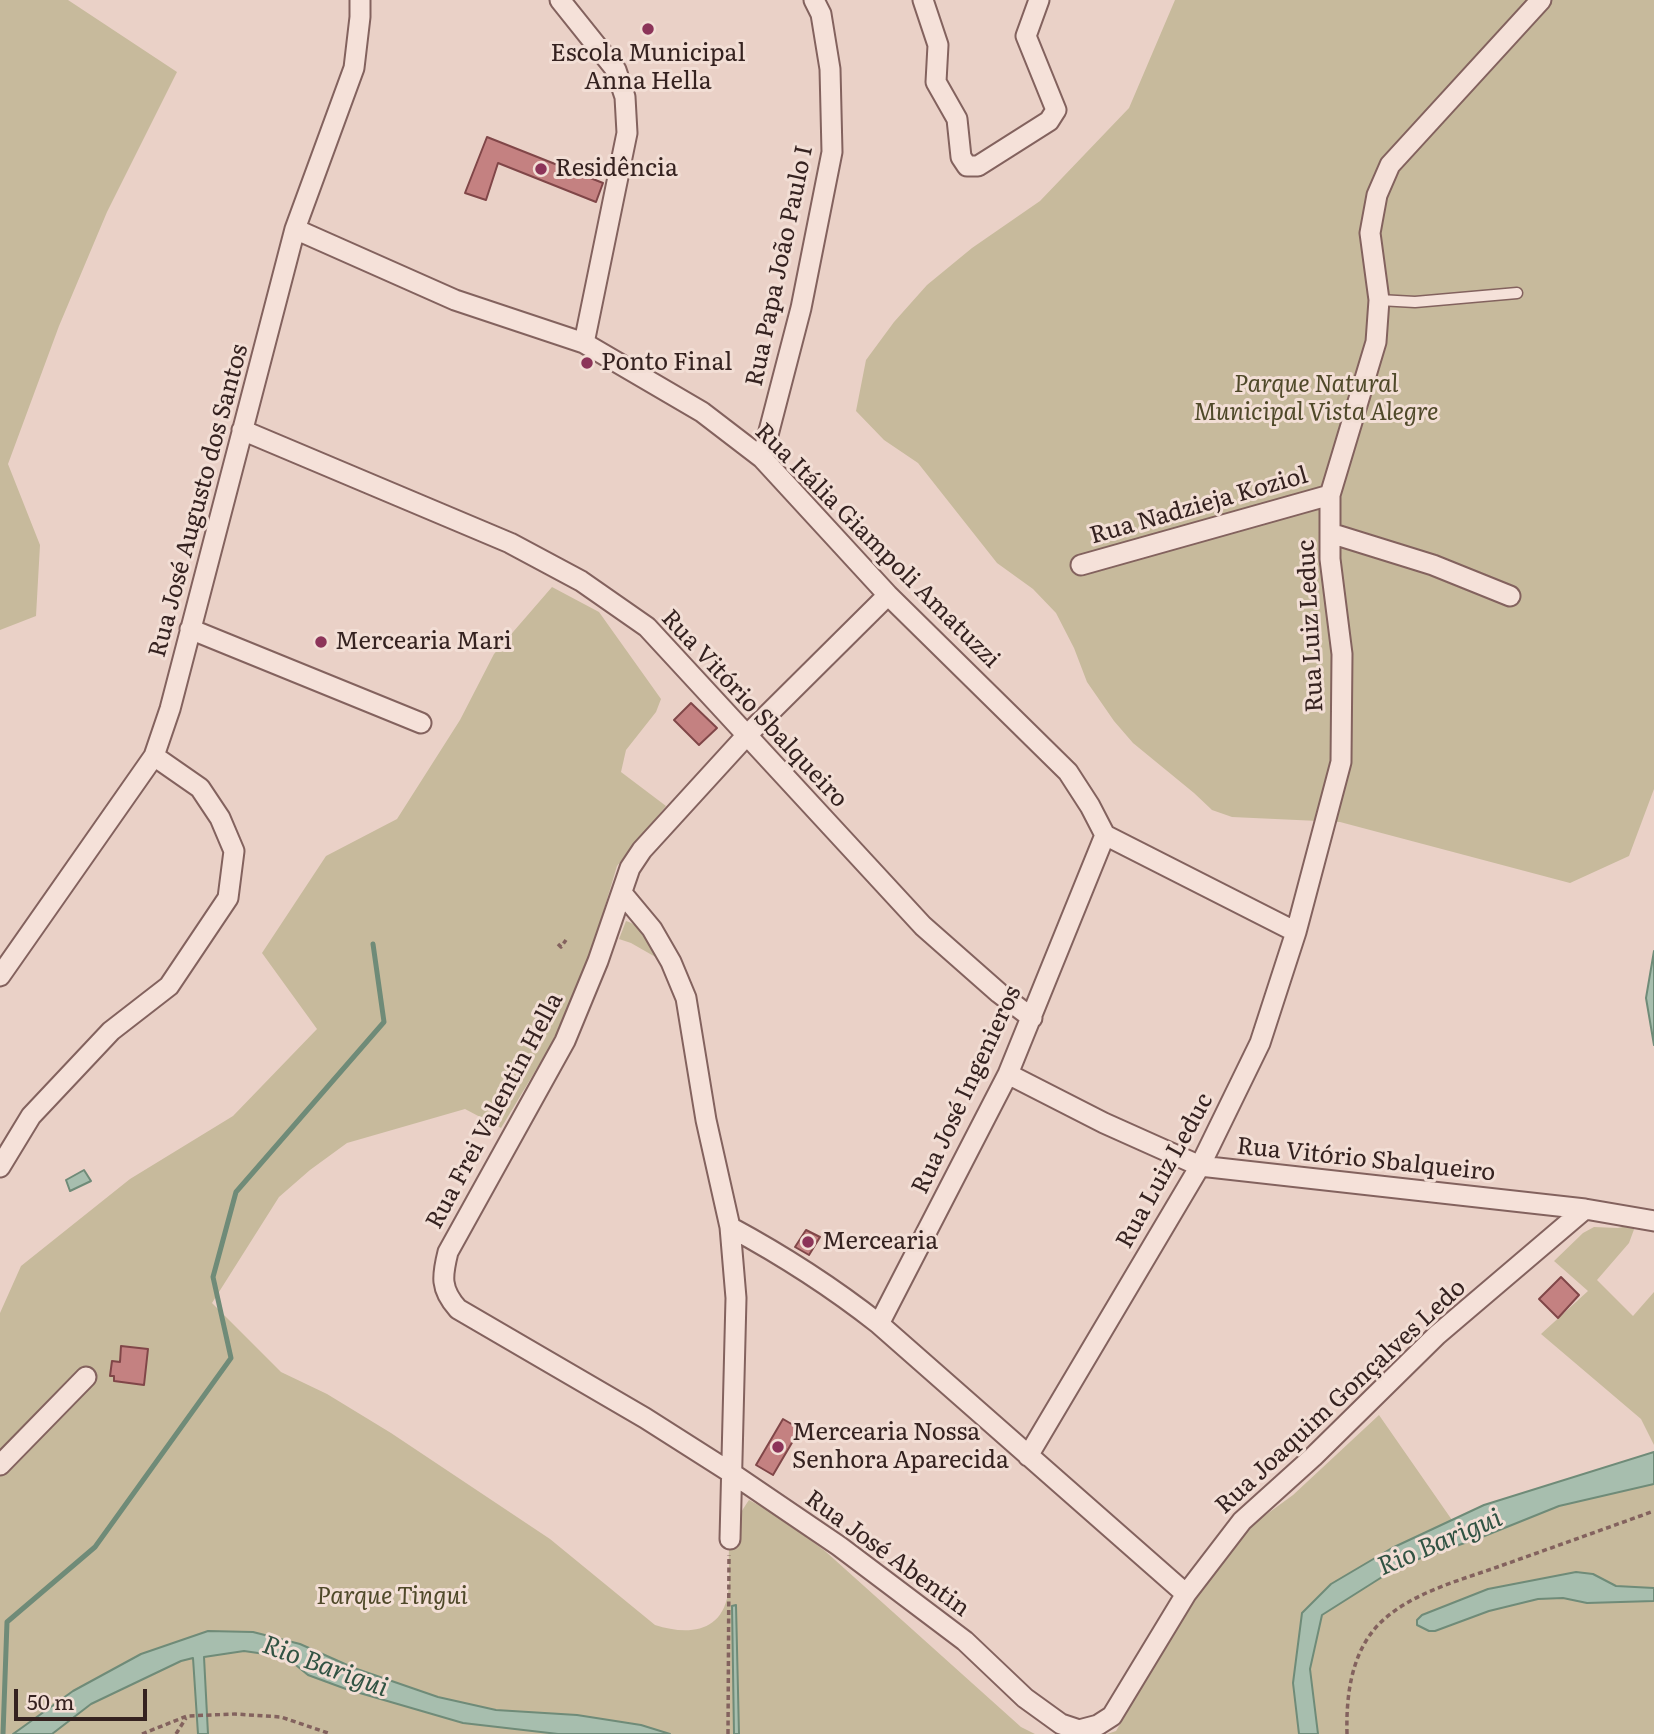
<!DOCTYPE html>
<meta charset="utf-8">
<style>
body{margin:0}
#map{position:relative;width:1654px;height:1734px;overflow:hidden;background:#ead1c7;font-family:Literata,serif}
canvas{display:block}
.scale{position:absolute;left:14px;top:1689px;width:133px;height:32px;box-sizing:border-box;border:4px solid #352220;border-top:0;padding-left:9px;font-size:21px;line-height:24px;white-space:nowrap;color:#352220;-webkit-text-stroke:5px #f2ded5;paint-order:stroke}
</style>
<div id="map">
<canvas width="1654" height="1734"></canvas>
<div class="scale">50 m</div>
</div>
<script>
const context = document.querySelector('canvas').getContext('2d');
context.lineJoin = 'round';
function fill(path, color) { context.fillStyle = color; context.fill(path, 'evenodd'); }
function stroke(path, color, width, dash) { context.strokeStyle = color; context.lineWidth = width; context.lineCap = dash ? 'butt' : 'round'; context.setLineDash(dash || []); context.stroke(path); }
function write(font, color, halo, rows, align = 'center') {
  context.font = font + ' Literata,serif'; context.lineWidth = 6; context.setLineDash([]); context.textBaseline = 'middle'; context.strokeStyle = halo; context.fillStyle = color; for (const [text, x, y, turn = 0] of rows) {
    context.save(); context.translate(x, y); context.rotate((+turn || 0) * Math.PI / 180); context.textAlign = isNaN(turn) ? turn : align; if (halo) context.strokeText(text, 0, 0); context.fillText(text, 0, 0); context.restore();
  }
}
const green = new Path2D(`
 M0,0h68l109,72 -70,140 -48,114 -51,138 32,81 -4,71 -36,14z
 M1175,0h479v789l-25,67 -59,27 -230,-61 -108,-5 -20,-7 -18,-17 -61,-50 -19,-22 -27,-39 -13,-34 -18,-35 -23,-24 -36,-26 -79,-100 -34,-23 -28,-29 10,-51 28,-38 33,-37 45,-37 68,-47 89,-93z
 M552,587l47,25 62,87 -5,13 -30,38 -5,22 45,34 -49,60 -26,87 -34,82 -56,93 -36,-19 -118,34 -37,27 -31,27 -67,106 69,69 46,22 64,39 159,106 105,86c31,10 66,9 73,-31 3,-18 -1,-37 2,-55 2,-14 11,-27 19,-39l26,14 50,37 196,176 14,7h-1035v-421l21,-47 109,-87 103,-63 84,-87 -55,-76 64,-97 71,-37 63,-99 34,-66z
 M626,921c16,4 25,25 33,38l-28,-16 -12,-4z
 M1636,1224l-7,19 -32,37 36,36 21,-24v153l-13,-26 -100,-85 47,-43 -34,-30 29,-28 11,-6 24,1z
 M1379,1415l73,105 32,-15 170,-53v282h-547l9,-3 90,-153 50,-56 37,-27z`);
const water = new Path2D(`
 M1654,951v94l-8,-47z
 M84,1170l7,11 -21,10 -4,-11z
 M1654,1452v32l-95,22 -77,31 -81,28 -79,50 -12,54 8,65h-19l-6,-51 9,-70 29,-29 61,-36 92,-43z
 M1576,1572l17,2 23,12 38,2v13l-67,2 -24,-5 -25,1 -49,12 -54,20h-6l-12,-6v-5l5,-5 66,-26z
 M736,1605l3,129h-5l-2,-128z
 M208,1631l45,1 47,12 54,24 84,29 58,13 81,5 64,10 29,9h-112l-95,-11 -117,-34 -38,-14 -22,-18 -42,-6 -40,6 4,77h-10l-5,-76 -12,3 -90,43 -39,30h-39l60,-43 68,-37z`);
const stream = new Path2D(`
 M3,1734l4,-112 88,-75 136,-189 -18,-81 23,-85 148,-170 -11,-78`);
const building = new Path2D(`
 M487,137l116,46 -7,19 -98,-39 -12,37 -21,-7z
 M691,703l26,25 -18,17 -25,-25z
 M806,1230l14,7 -11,18 -14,-8z
 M1561,1277l18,18 -21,23 -19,-19z
 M121,1346l27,3 -4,36 -30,-4v-5h-4l2,-15 8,1z
 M783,1419l17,10 -27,46 -17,-10z`);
const path = new Path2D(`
 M558,944l3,3 5,-7
 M142,1734l45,-18 48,-2 46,3 50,17
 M176,1734l10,-16
 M728,1734l1,-179
 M1347,1734c-1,-38 4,-81 32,-110 32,-32 83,-44 124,-59 51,-18 101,-36 151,-54`);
const service = new Path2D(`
 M1379,300l36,2 102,-9`);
const minor = new Path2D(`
 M560,0l56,70 9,27 2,36 -43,210
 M923,0l15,45 -2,37 21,37 4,38 6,9h11l71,-45 7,-11 -30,-74 13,-36
 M295,229l160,71 129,43 118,69 60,46 126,137 180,177 22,34 15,29 191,97
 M242,430l268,113 71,38 66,46 276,299 76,67 33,25
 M762,458l39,-150 31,-156 -2,-83 -9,-55 -7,-14
 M1330,533l103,32 77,31
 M1081,565l249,-70
 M888,595l-141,140 -105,115 -12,18 -32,93 -33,80 -117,211c-6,24 -8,37 10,57l187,109 88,56 106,72 126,95 60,57 36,26 18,6 19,-5 14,-9 74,-122 56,-73 71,-64 124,-122 148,-126
 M190,629l231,94
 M622,893l30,36 19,33 15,36 20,122 24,107 6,71 -6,241
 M0,976l154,-220 16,-47 125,-480 59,-161 6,-51v-17
 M1008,1074l96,49 96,43 385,43 69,12
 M0,1167l31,-51 80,-85 58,-45 59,-88 6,-47 -14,-33 -20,-30 -46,-32
 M730,1227c52,28 102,60 149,97l307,270
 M879,1324l129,-250 97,-239
 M1028,1456l172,-290 60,-123 36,-111 45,-170 1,-108 -12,-95v-64l46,-153 3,-42 -9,-67 7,-38 13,-30 151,-165
 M0,1465l86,-88`);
const markers = [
 [648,29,7,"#8c3459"],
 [541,169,7,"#8c3459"],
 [587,363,7,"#8c3459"],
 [321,642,7,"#8c3459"],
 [808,1242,7,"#8c3459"],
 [778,1447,7,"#8c3459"]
];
const poiNames = [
 ["Escola Municipal",648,54,"center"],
 ["Anna Hella",648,82,"center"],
 ["Residência",555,169],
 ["Ponto Final",601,363],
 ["Mercearia Mari",335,642],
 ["Mercearia",822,1242],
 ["Mercearia Nossa",792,1433],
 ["Senhora Aparecida",792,1461]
];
const streetNames = [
 ["Rua Papa João Paulo I",780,266,-78],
 ["Rua José Augusto dos Santos",199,501,-75],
 ["Rua Nadzieja Koziol",1199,506,-16],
 ["Rua Itália Giampoli Amatuzzi",877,546,45],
 ["Rua Luiz Leduc",1311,626,-93],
 ["Rua Vitório Sbalqueiro",754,709,47],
 ["Rua José Ingenieros",967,1090,-65],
 ["Rua Frei Valentin Hella",495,1111,-62],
 ["Rua Vitório Sbalqueiro",1366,1160,6],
 ["Rua Luiz Leduc",1165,1171,-61],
 ["Rua Joaquim Gonçalves Ledo",1341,1397,-43],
 ["Rua José Abentin",887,1554,36]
];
const parkNames = [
 ["Parque Natural",1316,385],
 ["Municipal Vista Alegre",1316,413],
 ["Parque Tingui",392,1597]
];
const waterNames = [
 ["Rio Barigui",1440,1543,-23],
 ["Rio Barigui",325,1667,20]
];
fill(green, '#c7ba9c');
fill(water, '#a7beae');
stroke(water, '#6f8b78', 2);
stroke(stream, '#6f8b78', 5);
fill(building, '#c48181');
stroke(building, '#804648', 2);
stroke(service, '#83625e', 13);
stroke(minor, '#83625e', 23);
stroke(path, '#83625e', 3.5, [5, 3.5]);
stroke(service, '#f5e1d9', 10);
stroke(minor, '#f5e1d9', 19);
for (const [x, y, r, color] of markers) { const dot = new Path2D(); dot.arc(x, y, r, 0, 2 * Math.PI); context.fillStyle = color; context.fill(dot); stroke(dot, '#f2ded5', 2.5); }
write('24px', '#352220', '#f2ded5', poiNames, 'left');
write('24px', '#352220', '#f2ded5', streetNames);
write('italic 24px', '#4f4929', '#f2ded5', parkNames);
write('italic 26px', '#315343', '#f2ded5', waterNames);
</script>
